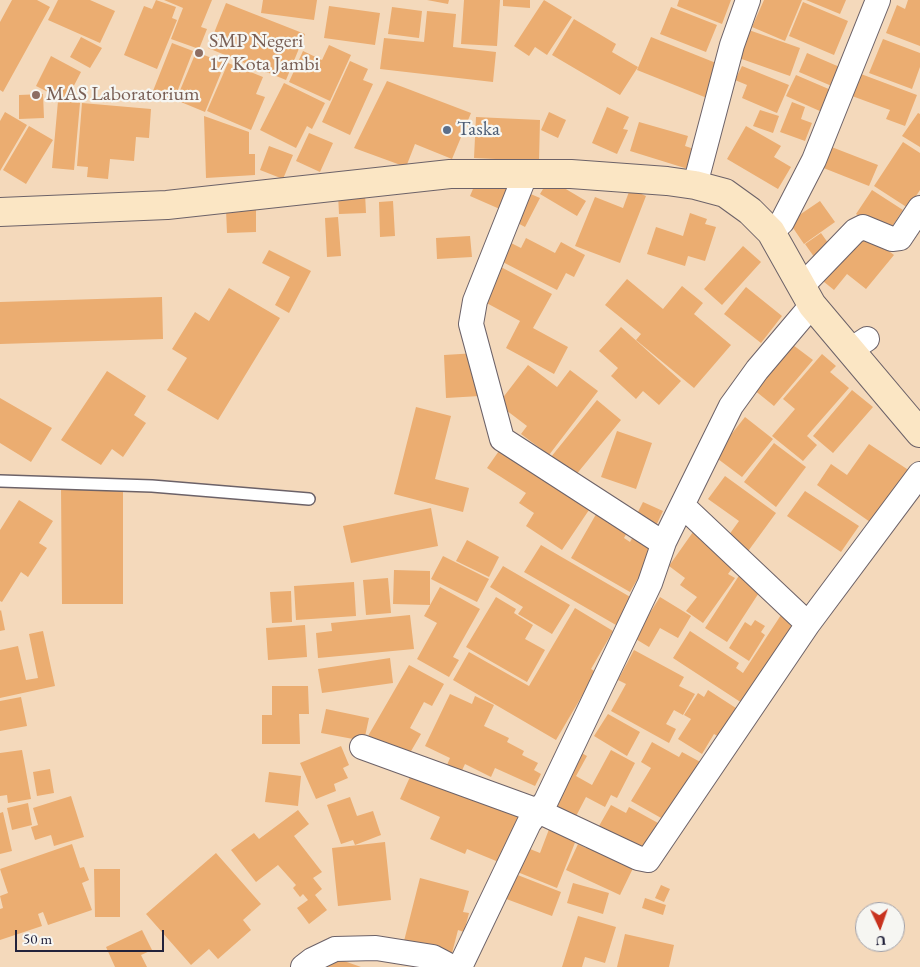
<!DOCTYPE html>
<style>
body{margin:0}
#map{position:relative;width:920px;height:967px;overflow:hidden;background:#f4d9bb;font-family:"EB Garamond",serif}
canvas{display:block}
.north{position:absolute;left:855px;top:902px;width:50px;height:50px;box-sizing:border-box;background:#f6f6f2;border:1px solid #a1a1a9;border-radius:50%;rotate:177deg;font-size:14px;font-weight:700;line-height:20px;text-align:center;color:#22223b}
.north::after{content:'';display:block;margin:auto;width:18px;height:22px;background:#c8321e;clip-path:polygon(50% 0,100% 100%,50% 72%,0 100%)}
.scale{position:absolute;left:15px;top:930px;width:149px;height:22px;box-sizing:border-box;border:2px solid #22223b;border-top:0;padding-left:6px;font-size:15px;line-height:18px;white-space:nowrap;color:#22223b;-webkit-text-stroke:4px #f6f6f2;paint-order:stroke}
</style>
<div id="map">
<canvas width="920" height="967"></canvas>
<div class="north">U</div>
<div class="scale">50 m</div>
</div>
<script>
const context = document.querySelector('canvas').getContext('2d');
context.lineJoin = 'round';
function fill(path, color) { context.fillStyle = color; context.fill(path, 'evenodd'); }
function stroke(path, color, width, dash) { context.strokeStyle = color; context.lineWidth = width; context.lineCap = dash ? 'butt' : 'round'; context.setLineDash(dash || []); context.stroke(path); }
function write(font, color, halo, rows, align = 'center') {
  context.font = font + ' "EB Garamond",serif'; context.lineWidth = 4.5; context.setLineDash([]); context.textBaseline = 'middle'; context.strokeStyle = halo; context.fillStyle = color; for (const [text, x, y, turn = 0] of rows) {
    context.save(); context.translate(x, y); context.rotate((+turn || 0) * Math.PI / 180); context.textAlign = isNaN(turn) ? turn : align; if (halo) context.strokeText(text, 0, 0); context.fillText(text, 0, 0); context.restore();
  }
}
const building = new Path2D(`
 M12,0h25l13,7 -47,85 -3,-2v-68z
 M58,0h32l25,11 -15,32 -52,-23z
 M156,0l20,7 -4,11 5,2 -20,49 -33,-14 20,-49 8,3z
 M164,0h48l-11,27 6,2 -8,20 -28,-10 12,-31z
 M263,0h54l-3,20 -53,-7z
 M427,0h22l-1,4z
 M464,0h36l-3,46 -36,-2z
 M503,0h27v8l-27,-2z
 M544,0l28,17 -25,38 -12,-8 -6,9 -15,-10z
 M679,0h52l-9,24 -45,-18z
 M764,0h38l-17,41 -33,-14z
 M806,0h40l-6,14z
 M908,0h12v46l-34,-13 11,-28 8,4z
 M803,2l45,19 -14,34 -45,-19z
 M226,3l79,31 -19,46 -78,-32z
 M329,6l51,7 -5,32 -51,-7z
 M392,7l30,4 -3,27 -31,-4z
 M671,7l46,18 -11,27 -46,-18z
 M427,11l29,3 -3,33 43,5 -3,30 -113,-13 4,-31 40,4z
 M574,19l42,25 -4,8 26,15 -18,28 -68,-40z
 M746,29l54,19 -10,28 -54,-19z
 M81,37l21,11 -12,20 -20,-11z
 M651,37l70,28 -14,33 -70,-28z
 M883,39l37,14v14l-8,22 -43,-16z
 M172,43l21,8 -19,49 -21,-9z
 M329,45l22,10 -21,46 -41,-19 14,-31 19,9z
 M196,52l29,11 -20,49 -29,-12z
 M807,53l35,15 -8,19 -35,-15z
 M51,56l30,16 -15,29 -30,-15z
 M350,61l18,8 -5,11 10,4 -23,51 -28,-13z
 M228,63l35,14 -7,17 9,3 -14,33 -44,-19z
 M742,66l47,19 -12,28 -35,-15 5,-13 -12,-5z
 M861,74l56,21 -12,31 -19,-7 4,-9 -38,-14z
 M796,75l35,15 -9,22 -36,-16z
 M387,81l84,32 -19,46 -37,-15 -9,23 -52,-19z
 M284,83l41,20 -13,26 -5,-3 -11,22 -36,-18z
 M43,94l1,24 -25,1v-24z
 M58,101l22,2 -6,67 -22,-2z
 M792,102l13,5 -4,12 11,4 -7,18 -25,-9z
 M82,103l69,6 -2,29 -13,-1 -2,24 -24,-2 -2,20 -21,-2 1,-10 -11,-1z
 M607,107l22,10 -6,12 5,1 -11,24 -25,-11z
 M760,110l19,6 -6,17 -20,-7z
 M5,112l22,13 -27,46v-50z
 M549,112l17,8 -8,18 -17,-8z
 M918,113l2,1v33l-18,-11z
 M204,116l45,16v22h6v21l-49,3z
 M476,117l64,3 -1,41 -65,-3z
 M639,122l49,14 -3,10 9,3 -6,20 -58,-18z
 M29,126l24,14 -27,44 -23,-14z
 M746,126l35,20 -7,11 17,10 -13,22 -51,-30z
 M309,133l24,10 -13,29 -24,-11z
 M903,142l17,11v37l-12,18 -34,-22z
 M269,146l24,9 -10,24 -23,-9z
 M829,146l49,19 -9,21 -48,-19z
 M478,177l32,14 -8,19 -32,-14z
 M549,179l37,22 -9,15 -37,-22z
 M630,189l16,7 -26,67 -45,-17 20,-49 28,11z
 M872,190l31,20 -16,24 -31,-20z
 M526,192l14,6 -15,29 -13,-7z
 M365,193l1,20 -27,1 -1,-20z
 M393,201l2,35 -15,1 -1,-35z
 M820,201l15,21 -31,22 -15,-22z
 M256,209v23l-29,1 -1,-23z
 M690,213l17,6 -2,5 11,3 -11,34 -17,-5 -3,10 -38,-12 9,-27 27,9z
 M338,217l3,39 -14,1 -2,-39z
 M861,230l33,25 -28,34 -19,-15 -13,16 -16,-13z
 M821,233l12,17 -16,11 -12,-17z
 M470,236l2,21 -35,2 -1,-21z
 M526,238l29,15 6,-11 24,13 -11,22 -8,-4 -9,17 -62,-32 10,-18 16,8z
 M743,246l18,16 -39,43 -18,-16z
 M269,250l42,21 -22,42 -14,-8 15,-28 -28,-14z
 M499,266l53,28 -19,34 35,19 -14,27 -48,-26 14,-27 -39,-21z
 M627,279l36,30 19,-23 21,17 -9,11 37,31 -37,43 -58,-48 5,-6 -36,-29z
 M746,287l36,29 -21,27 -37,-29z
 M229,288l51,30 -62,102 -51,-30 20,-32 -15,-9 23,-37 14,9z
 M162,297l1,42 -163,5v-42z
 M621,327l60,54 -22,24 -16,-14 -7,8 -25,-23 7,-8 -19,-17z
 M789,342l24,18 -39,46 -26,-21z
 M477,353l3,43 -34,2 -2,-43z
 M822,354l14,12 -6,6 19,16 -42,48 10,9 -14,16 -31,-25 23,-27 -12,-10z
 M528,365l29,22 13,-17 28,21 -49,64 -28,-21 6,-8 -29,-22z
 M107,371l39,25 -12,19 12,8 -23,34 -11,-8 -11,16 -40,-25z
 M852,390l21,17 -40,46 -20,-17z
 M0,398l52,30 -21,34 -31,-19z
 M597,400l24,20 -46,56 -24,-19z
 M416,407l35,9 -16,63 34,9 -6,24 -69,-18z
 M745,417l28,22 -31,38 -28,-21z
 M617,431l35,12 -16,46 -35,-12z
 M774,443l32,24 -30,40 -32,-25z
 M869,444l41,27 -37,53 -56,-39 14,-21 16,11z
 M501,448l90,59 -29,43 -36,-24 8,-13 -15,-10 7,-10 -39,-25z
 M725,476l51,37 -30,41 -20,-15 13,-18 -31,-22z
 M61,488l62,1v115h-61z
 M805,491l54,35 -18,26 -54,-36z
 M19,500l34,21 -14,22 8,5 -19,29 -7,-5 -19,30 -2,-1v-71z
 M643,502l20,9 -8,17 -20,-10z
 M431,508l7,38 -87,17 -8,-37z
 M599,509l31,18 -6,11 6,4 7,-12 22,12 -29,50 -59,-34z
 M693,532l43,31 -8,11 7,4 -32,45 -17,-12 11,-14 -17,-12 5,-7 -16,-12z
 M467,540l32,17 -10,20 -33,-16z
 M541,545l91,53 -16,27 -92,-53z
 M443,556l46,23 -12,23 -46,-23z
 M503,566l67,39 -18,29 -34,-20 5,-7 -33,-20z
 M394,570l36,1v34l-37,-1z
 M742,571l22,14 -37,57 -22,-14z
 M388,578l3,35 -25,2 -3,-35z
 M354,582l2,34 -60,4 -2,-34z
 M440,587l40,22 -27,48 6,3 -10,17 -32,-18 20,-36 -13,-7z
 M291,591l1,31 -20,1 -2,-31z
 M496,597l20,12 -2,4 19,12 -8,14 20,11 -18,32 -61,-35z
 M660,597l31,19 -13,22 -18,-10 -11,19 -15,-9z
 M575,608l38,23 -22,38 5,3 -40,68 -103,-60 16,-28 60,34z
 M1,610l4,20 -5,1v-20z
 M410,615l4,34 -96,9 -2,-25 16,-2 -1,-8z
 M781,615l16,11 -55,77 -69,-45 17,-27 49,32 -3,5 7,5z
 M755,620l10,6 -4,6 4,3 -16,26 -20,-13 16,-26 6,4z
 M305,625l2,32 -39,3 -2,-32z
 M43,631l12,55 -55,12v-48l18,-4 8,34 12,-2 -9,-44z
 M634,650l50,27 -5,9 16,8 -12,21 -9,-5 -8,14 10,5 -7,14 -58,-32 15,-27 -8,-4z
 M390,658l3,25 -71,10 -4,-24z
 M409,665l35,19 -12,22 -8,-4 -14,26 11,6 -14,24 -39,-22z
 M272,686h36l1,28h-10l1,30h-38v-29h10z
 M708,690l31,20 -18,28 -7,-4 -12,20 -24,-15 13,-20 -7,-4 14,-22 6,4z
 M450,694l22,10 3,-8 19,9 -10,21 25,12 -2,4 17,9 -2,4 16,8 -4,7 7,4 -6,12 -40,-18 -4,9 -26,-13 -7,15 -14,-7 6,-14 -25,-12z
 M21,697l6,29 -27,5v-30z
 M326,709l43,9 -5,23 -43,-8z
 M608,714l32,18 -13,24 -33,-20z
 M652,742l27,15 3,-5 22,12 -34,59 -39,-22 20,-33 -10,-6z
 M341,746l8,19 -6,3 5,10 -14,6 2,7 -20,8 -16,-36z
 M22,750l9,49 -23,4 -1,-8 -7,1v-43z
 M576,750l11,6 -11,20 16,9 19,-35 24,13 -18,35 -6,-3 -6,12 -19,-10 -12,23 -25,-13z
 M414,768l108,47 -21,48 -34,-14 -2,5 -35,-15 10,-22 -40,-18z
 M50,769l4,24 -17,3 -4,-24z
 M269,772l32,4 -3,30 -33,-4z
 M71,796l13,41 -30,9 -3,-11 -16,5 -4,-13 7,-2 -5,-17z
 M350,797l7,19 16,-5 8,24 -26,10 -2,-5 -12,4 -14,-39z
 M28,803l4,22 -20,5 -5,-22z
 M611,805l15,8 3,-6 29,16 -18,34 -45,-24z
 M298,810l11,14 -15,12 28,36 -9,6 9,11 -7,6 12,15 -18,14 -12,-16 11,-8 -5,-6 -3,3 -7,-9 3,-3 -18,-20 -22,17 -25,-32 23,-17 5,6z
 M3,812l9,39 -12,3v-41z
 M551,824l27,11 -21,53 -47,-19 10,-24 20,8z
 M591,838l46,22 -17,35 -54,-25 12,-26 8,4z
 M385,842l6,58 -53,6 -6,-58z
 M72,844l8,24 4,-1 5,13 -7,3 10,27 -44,15 -5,-13 -5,2 4,12 -42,14v-31l3,-1 -3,-12 8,-3 -8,-24z
 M216,853l45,51 -18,16 8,10 -33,29 -9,-10 -18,16 -45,-51z
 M94,869h26v48h-25z
 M510,872l51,20 -9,24 -51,-19z
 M420,878l49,13 -6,21 6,1 -5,19 -6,-2 -6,23 -48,-12z
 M573,883l36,10 -6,21 -36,-11z
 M661,885l9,4 -6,13 -9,-4z
 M645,898l21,7 -3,10 -21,-7z
 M578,916l38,11 -11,36 -20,-6 -3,10h-20z
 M142,930l10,20 -11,5 6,12h-32l-9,-20z
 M625,934l49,11 -5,22h-52z
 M327,955l34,12h-38z`);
const lane = new Path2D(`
 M0,481l152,5 157,13`);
const street = new Path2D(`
 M526,173l-51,128 -4,23 31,115 153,99 9,4
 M695,185l37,-140 16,-45
 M771,232l11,-10 32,-62 64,-160
 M802,286l53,-55 8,-4 29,12 8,-1 20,-30
 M849,351l18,-12
 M683,506l125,118
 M362,747l176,64 100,47 10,2 160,-236 112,-150
 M303,967l9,-7 23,-11 41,-1 57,9 19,10
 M460,967l69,-144 17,-22 104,-218 14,-41 67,-136 26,-36 55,-65`);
const secondary = new Path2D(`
 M0,212l167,-7 283,-31h121l96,7 28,4 30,8 25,18 21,21 41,73 108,128`);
const markers = [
 [199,53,5,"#8d6e63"],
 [36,95,5,"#8d6e63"],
 [447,130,5,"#5c6f8a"]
];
const educationNames = [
 ["SMP Negeri",209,42],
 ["17 Kota Jambi",209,65],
 ["MAS Laboratorium",46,95]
];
const serviceNames = [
 ["Taska",457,130]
];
fill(building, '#ebad71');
stroke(lane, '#6c6268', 14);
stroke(street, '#6c6268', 26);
stroke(secondary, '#6c6268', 30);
stroke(lane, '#fff', 11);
stroke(street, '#fff', 24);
stroke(secondary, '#fbe6c4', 28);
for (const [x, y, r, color] of markers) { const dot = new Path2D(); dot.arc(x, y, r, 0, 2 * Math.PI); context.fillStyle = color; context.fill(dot); stroke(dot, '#f6f6f2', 2); }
write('20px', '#785e54', '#f6f6f2', educationNames, 'left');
write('20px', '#4e5e75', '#f6f6f2', serviceNames, 'left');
</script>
